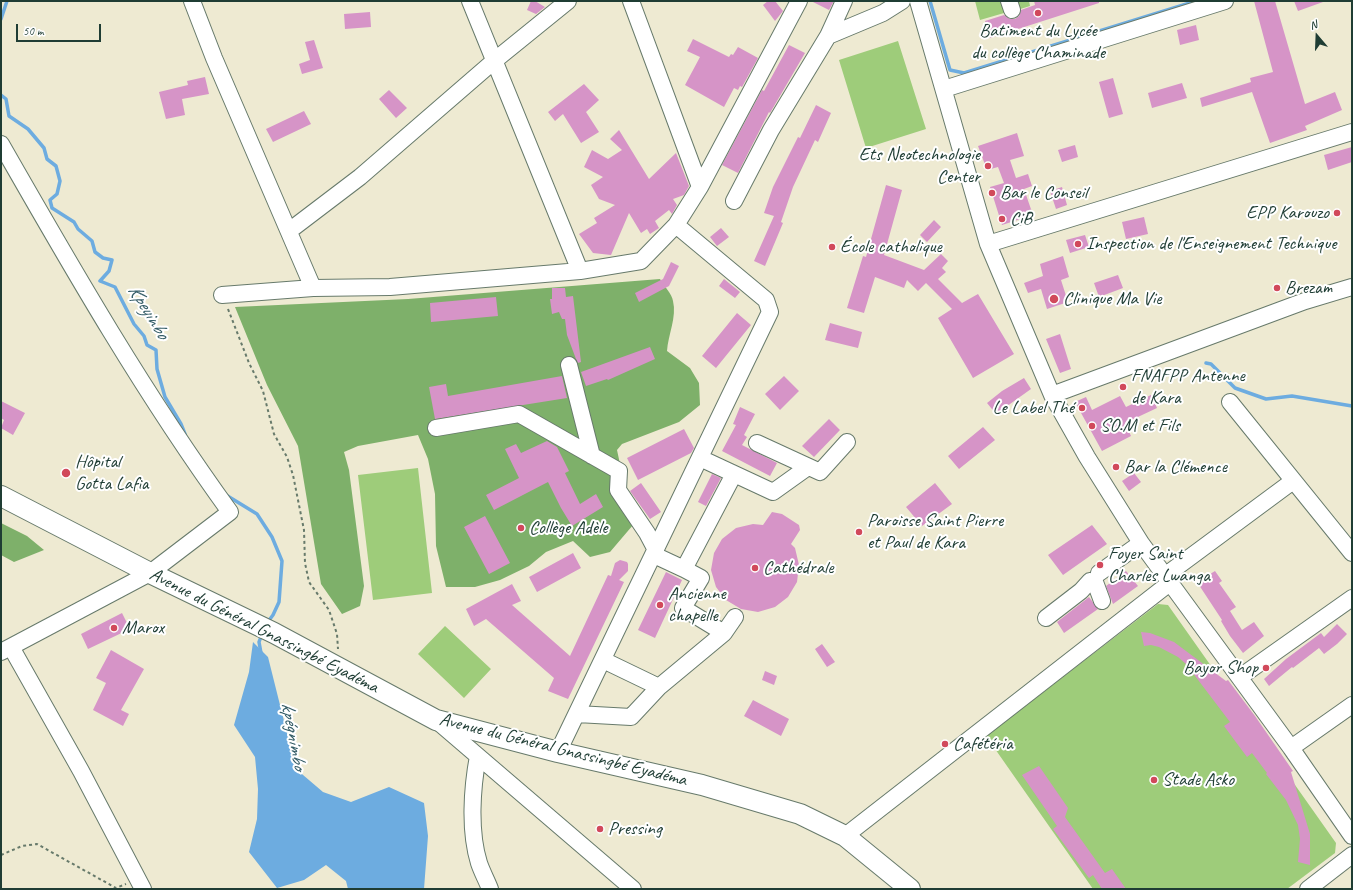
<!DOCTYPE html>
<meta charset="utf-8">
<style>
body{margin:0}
#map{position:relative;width:1353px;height:890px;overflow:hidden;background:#eeead2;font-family:Caveat,sans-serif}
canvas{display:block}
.frame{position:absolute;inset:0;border:2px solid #1f3d34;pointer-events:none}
.north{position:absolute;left:1297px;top:16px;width:40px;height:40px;-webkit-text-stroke:3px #fff;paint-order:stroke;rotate:341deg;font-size:11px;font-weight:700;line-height:16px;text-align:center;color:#1f3d34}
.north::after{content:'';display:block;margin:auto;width:14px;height:18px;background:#1f3d34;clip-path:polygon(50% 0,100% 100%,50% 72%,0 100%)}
.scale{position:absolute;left:16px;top:24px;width:85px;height:18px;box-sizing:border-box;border:2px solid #1f3d34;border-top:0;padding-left:5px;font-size:12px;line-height:14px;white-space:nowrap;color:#1f3d34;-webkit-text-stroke:3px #fff;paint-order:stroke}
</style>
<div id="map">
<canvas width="1353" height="890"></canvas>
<div class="frame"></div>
<div class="north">N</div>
<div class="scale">50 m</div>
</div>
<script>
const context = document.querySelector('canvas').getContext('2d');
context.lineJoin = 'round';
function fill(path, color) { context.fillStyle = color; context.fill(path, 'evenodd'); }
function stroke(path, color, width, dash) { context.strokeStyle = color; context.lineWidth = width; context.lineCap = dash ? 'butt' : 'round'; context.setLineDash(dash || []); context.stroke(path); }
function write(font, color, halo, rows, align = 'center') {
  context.font = font + ' Caveat,sans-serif'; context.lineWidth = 4; context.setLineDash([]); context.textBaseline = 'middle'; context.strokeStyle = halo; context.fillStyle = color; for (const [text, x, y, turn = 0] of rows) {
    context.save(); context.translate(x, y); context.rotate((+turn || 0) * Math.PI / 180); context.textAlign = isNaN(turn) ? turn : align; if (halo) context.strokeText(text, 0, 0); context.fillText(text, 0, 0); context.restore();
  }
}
const green = new Path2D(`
 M975,1h33l3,10 -31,9z
 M1011,1h18l1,5 -16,5z
 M898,41l28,88 -60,19 -27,-88z
 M418,468l14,125 -59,7 -15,-125z
 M1158,604l10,1 168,238 -1,10 -48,36h-194l-107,-153z
 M445,626l46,43 -27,29 -46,-44z`);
const forest = new Path2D(`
 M660,279c4,7 12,15 13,22 4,16 -5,34 -6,50l23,17 9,15 1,22 -21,17 -57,22 -5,6 16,75 -23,27 -20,5 -17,-16 -27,11 -17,14 -29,14 -25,7h-29l-10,-41 -1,-52 -7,-35 -10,-24 -60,11 -14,6 5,18 15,116 -4,20 -18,8 -21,-30 -23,-138 -31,-61 -32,-78 173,-8z
 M1,523l26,13 17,14 -30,12 -13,-7z`);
const water = new Path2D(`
 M253,642l15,15 28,112 27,23 28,10 38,-15 35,16 4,33 -4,53h-76l-2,-8 -20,-16 -22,15 -27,8 -28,-36 8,-33 1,-30 -3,-32 -21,-32 15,-53z`);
const stream = new Path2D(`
 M930,1l20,69 14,3 229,-71
 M1,19l6,-18
 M1,95l5,4 3,17 19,13 16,19 3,11 9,7 4,15 -3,13 -7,6 2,8 22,14 4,7 14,12 3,11 8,6 9,2 -3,11 -9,10 15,6 19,37 10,12 3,9 9,5 1,19 8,28 16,27 4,10
 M1206,363l5,1 24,24 31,11 26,-3 60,10
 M226,495l31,19 15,23 10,24 -3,41 -6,13 -6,8
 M261,653l-2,-11 3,-8`);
const building = new Path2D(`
 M531,1h4l10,6 -9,7 -9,-4z
 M768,1h7l8,10 -8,10 -12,-16z
 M811,1h23l-5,9z
 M1034,1h65v2l-109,35 -5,-17 19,-6 6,4h5l4,-3 2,-6 14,-5z
 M1254,1h21l30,103 30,-12 7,18 -37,16 2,4 -37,13 -18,-51 -50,15 -2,-9 51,-16 -1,-4 23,-6z
 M1294,1h29v1l-25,9z
 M370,12l1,15 -26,2 -1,-15z
 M1196,25l3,15 -19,5 -3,-15z
 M693,39l36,18 2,-3 2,1 5,-8 20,11 -16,29 -2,-1 -2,4 -4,-2 -10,19 -39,-22 15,-28 -13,-6z
 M314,40l9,28 -21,6 -3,-10 11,-4 -5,-18z
 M789,45l16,8 -35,60 -1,-1 -31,61 -16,-8 40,-75 2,1z
 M205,77l4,17 -27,5 3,16 -19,4 -7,-27 29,-7 -1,-4z
 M1113,78l10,36 -14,4 -10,-36z
 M1182,83l5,15 -35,10 -4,-15z
 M584,84l15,16 -13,12 13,20 -18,11 -18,-29 -8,7 -7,-9z
 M389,90l18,18 -11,10 -17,-19z
 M816,105l15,8 -13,29 -3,-2 -22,47 -12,35 2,1 -18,43 -11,-5 20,-45 -10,-3 9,-26 25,-50 2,1z
 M304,111l7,13 -38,18 -7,-13z
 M619,130l30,49 27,-26 13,33 -5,9 -11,4 4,6 -5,9 -3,-4 -14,11 4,7 -9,6 -3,-5 -6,4 -12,-20 -18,42 -18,-2 -14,-19 18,-11 -3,-5 21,-13 -16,-6 -8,-14 12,-8 -19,-10 8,-17 16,9 14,-9 -12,-11z
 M1017,133l7,23 -14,4 6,18 12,-4 4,12 -8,3 9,26 -31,10 -12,-38 14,-4 -6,-16 -11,3 -9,-24z
 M1075,145l3,12 -16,5 -4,-12z
 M1352,147v15l-24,8 -4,-15z
 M886,185l16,5 -18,65 40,15 17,-16 7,7 -6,7 4,4 -8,7 24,24 16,-9 36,60 -41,24 -35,-60 14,-9 -26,-26 -8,8 -11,-11 -3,8 -29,-11 -11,36 -17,-5 16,-52 3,1z
 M1062,187l5,18 -11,4 -6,-18z
 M1144,217l4,17 -22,5 -4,-17z
 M934,220l7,7 -14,15 -7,-7z
 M721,228l8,9 -12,9 -7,-9z
 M1085,235l4,12 -19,6 -4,-13z
 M1063,256l6,21 -8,3 7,22 -21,7 -6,-20 -13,4 -4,-10 19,-7 -3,-12z
 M671,262l8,4 -10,20 -30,16 -4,-9 28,-14z
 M1118,275l5,13 -24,9 -5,-14z
 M724,279l16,13 -5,6 -16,-12z
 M552,288h13l1,9 7,-1 8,66 -3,1 -2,-4 -9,-24 -2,-16h-3l-3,-7 -7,2 -2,-15h2z
 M496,297l2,19 -67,6 -1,-19z
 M737,313l14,12 -35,43 -14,-12z
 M830,323l32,9 -4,16 -33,-8z
 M1060,334l11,35 -11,4 -14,-34z
 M650,347l5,12 -47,21 -1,-1 -21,7 -5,-14z
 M562,376l5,22 -132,21 -6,-32 17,-3 2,12z
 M784,376l15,15 -19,19 -15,-16z
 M1024,378l7,11 -35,25 -9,-11 15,-12z
 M1151,395l6,13 -32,15 6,13 -29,15 -27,-49 11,-5 6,13 28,-14 6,11z
 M1,401l24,12 -12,22 -12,-7 3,-8 -3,-2z
 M740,407l15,7 -11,21 3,2 -5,8 35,18 -7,13 -48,-25 14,-26 -3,-1z
 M829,419l11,11 -26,27 -12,-11z
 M983,427l12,13 -36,29 -11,-13z
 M684,429l10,19 -3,5 -53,27 -11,-22z
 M547,441l10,6 12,24 -4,2 15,31 16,-10 7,13 -31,19 -11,-18 -13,-26 -54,28 -8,-15 33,-17 -14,-29 11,-5 5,9z
 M1134,473l7,9 -12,9 -7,-10z
 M712,474l9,4 -15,28 -8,-4z
 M641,483l20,29 -11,7 -20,-28z
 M935,483l17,21 -30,22 -16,-19z
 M772,512l10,2 17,11 1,5 -9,14 4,4 4,17 -2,17 -9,15 -13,10 -17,5 -17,-3 -15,-9 -10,-13 -5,-17 3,-17 8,-14 14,-11 17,-4 10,1z
 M485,516l25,47 -21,11 -25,-47z
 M1092,525l15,19 -44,31 -15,-20z
 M573,553l8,15 -44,24 -8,-15z
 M620,560l7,2 1,2v7l-9,9 5,2 -56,117 -20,-8 6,-13 -68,-59 -12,7 -8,-17 46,-25 9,17 -9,4 58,51 38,-81 3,1 4,-13z
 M1126,571l12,15 -25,18 -7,-18z
 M1215,571l7,10 -3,2 17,24 -6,4 12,19 12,-8 10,14 -21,17 -13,-17 -9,-15 1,-1 -25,-38z
 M666,572l16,8 -27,58 -17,-8z
 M1089,597l9,12 -34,24 -7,-11z
 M122,613l8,16 -42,20 -7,-15z
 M1337,624l10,10 -10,10 -13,10 -5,-6 -26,20 -1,-1 -23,19 -5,-7 22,-20 35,-26 3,4z
 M1141,632l9,1 24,9 52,39 2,-1 27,36 38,55 -2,1 19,62v31l-12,-3 2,-23 -2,-14 -12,-25 -20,-26 1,-1 -15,-20 -5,4 -23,-31 6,-4 -44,-58 -8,-7 -19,-10 -8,-2 -7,1z
 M822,644l13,18 -8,5 -12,-18z
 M111,650l33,19 -23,41 8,4 -6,12 -30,-16 13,-27 -10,-5z
 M765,671l12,5 -3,9 -12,-5z
 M753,700l36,19 -8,17 -37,-20z
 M1039,766l29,42 -3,9 40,56 7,-4 14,20h-24l-9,-14 -4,3 -36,-49 4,-3 -35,-51z`);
const path = new Path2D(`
 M228,309l21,54 14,28 11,43 13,23 6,18 11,55 1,33 4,19 20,28 8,24 1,15
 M1,855l21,-9 15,-2 79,44 10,-4`);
const minor = new Path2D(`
 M192,1l22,57 99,230
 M470,1l110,270
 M631,1l69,186
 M918,1l70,243 64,151 35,62 54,86 150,205 61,88
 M1009,1l3,9
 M828,36l55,-23 19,-12
 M944,89l281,-88
 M1,144c72,126 144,251 229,368l-80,61 -149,79
 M734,201l37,-71 57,-94 16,-35
 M289,231l71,-54 134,-116 74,-60
 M988,244l364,-112
 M222,295l91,-7 77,-1 190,-16 61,-10 35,-36 24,-38 99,-186
 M569,365l23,91
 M1052,395l253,-94 47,-14
 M1230,402l122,151
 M436,428l83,-14 100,57 -1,19 29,43 9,17
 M757,443l63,29 27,-30
 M700,458l73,34 35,-25
 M654,555l30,14 50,-95
 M684,569l17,9 -18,30 41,25 11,-16
 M1099,573l42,-30
 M1166,575l127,-94
 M1095,582l7,19
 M1046,618l35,-27 9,-10
 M11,647l70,124 62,118
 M603,660l56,27 65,-54
 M1240,677l112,-79
 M577,714l54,3 28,-30
 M437,721l196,168
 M1291,748l61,-43
 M558,752l212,-440 -4,-12 -90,-75
 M478,756c-6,32 -9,75 1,107 3,9 8,18 11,26
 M845,836l326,-254
 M1308,889l44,-34`);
const major = new Path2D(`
 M1,496l149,77 124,60 162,87 122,32 144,33 98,29 45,22 65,53`);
const markers = [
 [1038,13,4,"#d1495b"],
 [988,166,4,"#d1495b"],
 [992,193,4,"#d1495b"],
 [1337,213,4,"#d1495b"],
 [1002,219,4,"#d1495b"],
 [1078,244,4,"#d1495b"],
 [832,247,4,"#d1495b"],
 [1277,288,4,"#d1495b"],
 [1054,299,5,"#d1495b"],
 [1123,387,4,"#d1495b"],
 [1082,408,4,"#d1495b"],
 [1092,426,4,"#d1495b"],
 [1116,467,4,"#d1495b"],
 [66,473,5,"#d1495b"],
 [521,528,4,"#d1495b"],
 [859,532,4,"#d1495b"],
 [1100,565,4,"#d1495b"],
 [755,568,4,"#d1495b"],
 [660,605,4,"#d1495b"],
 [114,628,4,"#d1495b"],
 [1266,668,4,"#d1495b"],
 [945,744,4,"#d1495b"],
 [1154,780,4,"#d1495b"],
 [600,829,4,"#d1495b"]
];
const poiNames = [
 ["Batiment du Lycée",1038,31,"center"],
 ["du collège Chaminade",1038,53,"center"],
 ["Ets Neotechnologie",980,155,"right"],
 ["Center",980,177,"right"],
 ["Bar le Conseil",1000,193],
 ["EPP Karouzo",1329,213,"right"],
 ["CiB",1010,219],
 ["Inspection de l'Enseignement Technique",1086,244],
 ["École catholique",840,247],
 ["Brezam",1285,288],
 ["Clinique Ma Vie",1063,299],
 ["FNAFPP Antenne",1131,376],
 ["de Kara",1131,398],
 ["Le Label Thé",1074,408,"right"],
 ["SO.M et Fils",1100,426],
 ["Hôpital",75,462],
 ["Gotta Lafia",75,484],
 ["Bar la Clémence",1124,467],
 ["Paroisse Saint Pierre",867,521],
 ["et Paul de Kara",867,543],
 ["Collège Adèle",529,528],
 ["Foyer Saint",1108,554],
 ["Charles Lwanga",1108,576],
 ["Cathédrale",763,568],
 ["Ancienne",668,594],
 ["chapelle",668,616],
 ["Marox",122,628],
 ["Bayor Shop",1258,668,"right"],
 ["Cafétéria",953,744],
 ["Stade Asko",1162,780],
 ["Pressing",608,829]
];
const streetNames = [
 ["Avenue du Général Gnassingbé Eyadéma",264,631,27],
 ["Avenue du Général Gnassingbé Eyadéma",563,750,14]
];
const waterNames = [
 ["Kpeyinbo",148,312,58],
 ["kpégnimbo",293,736,79]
];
fill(green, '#9ecc7a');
fill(forest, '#7eb06a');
fill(water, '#6dace0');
stroke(stream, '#6dace0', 3.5);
fill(building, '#d694c7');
stroke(minor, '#677a6b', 18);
stroke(major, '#677a6b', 22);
stroke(path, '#677a6b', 2, [3, 3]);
stroke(minor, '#fff', 16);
stroke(major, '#fff', 20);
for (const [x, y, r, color] of markers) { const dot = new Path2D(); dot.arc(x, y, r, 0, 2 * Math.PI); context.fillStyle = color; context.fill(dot); stroke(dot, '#fff', 1.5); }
write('19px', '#1f3d34', '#fff', poiNames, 'left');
write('19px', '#1f3d34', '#fff', streetNames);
write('italic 20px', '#365e68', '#fff', waterNames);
</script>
